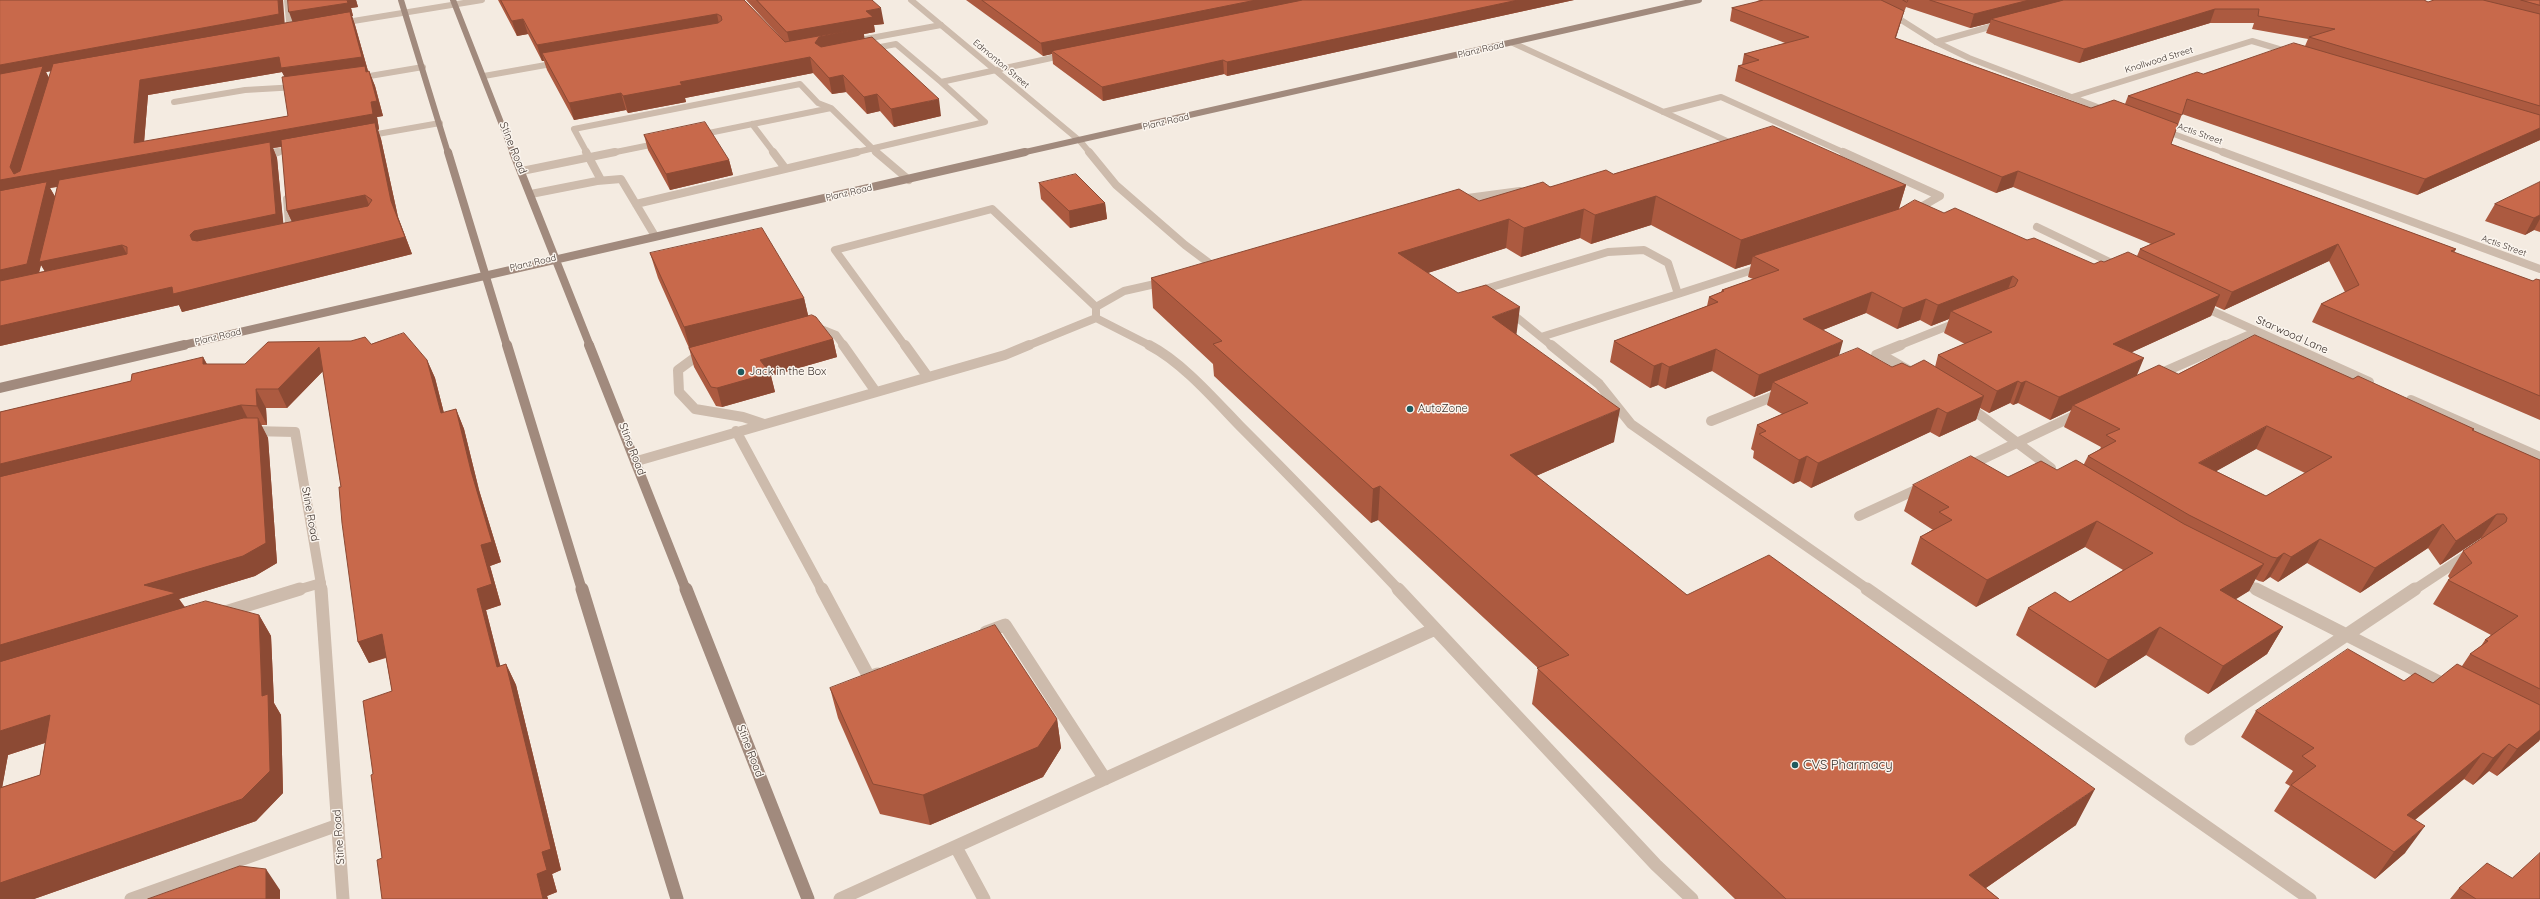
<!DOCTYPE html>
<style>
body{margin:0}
canvas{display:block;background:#f4ebe1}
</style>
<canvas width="2540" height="899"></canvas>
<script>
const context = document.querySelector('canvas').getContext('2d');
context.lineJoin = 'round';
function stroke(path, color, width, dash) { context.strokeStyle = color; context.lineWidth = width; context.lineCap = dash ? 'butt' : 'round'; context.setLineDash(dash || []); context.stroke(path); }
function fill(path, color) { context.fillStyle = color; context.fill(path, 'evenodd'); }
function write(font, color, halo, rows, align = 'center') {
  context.font = font + ' Quicksand,sans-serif'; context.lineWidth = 3; context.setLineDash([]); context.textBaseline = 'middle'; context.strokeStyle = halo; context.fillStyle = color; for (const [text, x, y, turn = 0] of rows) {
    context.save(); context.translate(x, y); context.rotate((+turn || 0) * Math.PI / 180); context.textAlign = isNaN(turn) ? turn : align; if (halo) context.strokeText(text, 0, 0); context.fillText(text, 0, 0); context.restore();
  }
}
const laneFar3 = new Path2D(`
 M287,0l3,31
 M860,40l81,-15
 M1936,42l64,-18
 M1513,43l216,99 -9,3
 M870,49l26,-5 45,38
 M484,76l73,-13
 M358,78l65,-11
 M174,102l71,-12 52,-3
 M1663,112l58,-15 124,56
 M985,122l-44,-40 124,-27
 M752,124l22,29
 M699,135l132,-27 46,45
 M366,136l74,-13
 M1080,141l10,12
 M272,153l23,-4
 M587,153l-13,-24 226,-45 18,19 13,5
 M611,153l49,-10
 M853,153l132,-31`);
const laneFar2 = new Path2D(`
 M586,152l15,28
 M773,152l12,16
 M876,152l33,28
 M1089,152l27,33 69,60 32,24
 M1843,152l97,44 -26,15
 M261,155l17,-3
 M522,171l93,-19
 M531,194l66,-13 24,-2 34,57
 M287,199l3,36
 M1460,199l60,-8
 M636,204l221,-52
 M1491,294l-6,-5 123,-37 36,-2 24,13 10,31 -137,43
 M1678,294l84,-27
 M1509,311l43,35
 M816,327l20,8 8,11
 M905,346l-70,-96 157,-41 104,98
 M1027,346l69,-28
 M1151,346l-55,-28v-11l28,-16 40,-9
 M1898,346l60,-24
 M2223,346l32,-14`);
const laneFar1 = new Path2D(`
 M843,345l33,47
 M905,345l23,32
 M1149,345c33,17 65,54 91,81 54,54 107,109 159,164
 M1551,345l48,39 32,40 238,166
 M1880,354l30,17
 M1876,355l25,-10
 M704,356l-11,3 -15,11 1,22 16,17 48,8 21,7
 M2157,375l68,-30
 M1968,406l83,62
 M1711,421l71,-28
 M736,431l86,159
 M637,461l368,-106 24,-10
 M1968,466l112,-53
 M1859,516l63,-29
 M2240,581l18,9
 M297,590l24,-7
 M2414,590l53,-35`);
const lane = new Path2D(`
 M822,589l47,88 9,-3
 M1398,589l258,276 36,34
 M1867,589l443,310
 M2256,589l191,97
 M222,613l78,-24
 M986,632l19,-7 100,154
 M2191,739l224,-150
 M956,847l28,52
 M131,899l207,-74
 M840,899l595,-270`);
const streetFar3 = new Path2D(`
 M911,0l169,141
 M1890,13l46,29 33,16 139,53
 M341,23l141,-23
 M2072,97l180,-56 37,11
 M2163,130l62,23`);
const streetFar2 = new Path2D(`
 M2223,152l317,117
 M2037,227l81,39
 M2201,306l89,40`);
const streetFar1 = new Path2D(`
 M2287,345l82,37
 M2411,400l129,57
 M251,431l44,1 27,158`);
const street = new Path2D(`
 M321,589l22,310`);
const secondaryFar3 = new Path2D(`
 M401,0l47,153
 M453,0l60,153
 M1021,153l678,-153`);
const secondaryFar2 = new Path2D(`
 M448,152l59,194
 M513,152l77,194
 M179,346l846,-194`);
const secondaryFar1 = new Path2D(`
 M507,345l75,245
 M589,345l97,245
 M0,388l184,-43`);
const secondary = new Path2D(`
 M582,589l95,310
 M686,589l122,310`);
const wall = new Path2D(`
 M0,0h282l2,23 9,-1 -5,-22h68l2,7 -7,1 2,8h-1l3,9 13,46h-1h2l6,15 8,30 -6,1 2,12 -1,1 3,9 17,78 14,37 -230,58 -3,-7 -179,41zM51,71l-2,7 -3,-6zM282,72l3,5 3,39 -144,26 4,-47zM282,147l5,64 5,11 -9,1 -6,-65 -4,-10zM57,187l-2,10 -5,-9zM41,265l4,6 -6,1z
 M498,0h246l41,42 -39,-42h126l12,24 -10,1 1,7 -11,2v4l77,78 -47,11 -14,-16 -13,3 -21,-22 -14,2 -19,-21 -128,25 1,4 -58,11 -2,-3 -52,10 -27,-50 -3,-9h-2l-14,-27 -11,2z
 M966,0h608l-347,76 -3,-2 -121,27 -50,-37 -1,-10 -9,2z
 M1757,0h667l4,2 6,-2h106v140l-123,55 -235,-81 -11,30 285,105 -2,4 79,28 7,-1v140l-228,-98 9,-18 24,-12 -16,-31 -105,49 -9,-4 -4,10 -79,36 4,24 42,-2 175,5 121,50 -1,2 67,29v279l-1,2 -42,35 -8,-5 -16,14 -9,-6 -49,41 -10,33 -30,26 -101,-68 16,-25 -5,-3 8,-12 -52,-34 15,-26 148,-30 29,2 29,-17 8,-12 11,-8 4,-6 6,-5 -58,-31 15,-24 2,-1 -2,-3 15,-25 21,-13h-3l-41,27 -12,-17 -68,45 -53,-30 -29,19 -8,-5 -7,5 -4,-1 -4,-2 -6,12 -14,8 48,28 -16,27 -59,40 -62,-39 -51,33 -79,-53 12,-27 42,-6 53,-32 -38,-23 -109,60 -65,-43 9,-27 12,-7h1l-29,-19 9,-26 95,-8 49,-7 27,-6 4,-8 12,-7 1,-2 -37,-20 7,-17 -21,10 -32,-17 -5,2 -3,-2 -21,10 -9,-5 -4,12 -37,17 -9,-5 -119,56 -11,-7 -7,3 -40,-26 1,-7 -3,-2 6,-24 25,-11 -15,-9 4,-15 -17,7 -42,-26 -47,18 -7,-4 -8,3 -40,-26 4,-21 93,-35 2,-9 12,-5 1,-2 31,-11 -5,-2 3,-13 -16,5 -84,-44 -60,19 -11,-6 -59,19 -15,-9 -78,25 88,62 98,107 -78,34 151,119 389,230 -90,63 13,11h-264l-203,-195 6,-36 -160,-148 -7,3 -157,-147 -1,-12 -60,-56 -2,-30 328,-77 134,-27 293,11 -7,24 45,4 83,27 67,24 43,-8 3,-7 11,-5 -138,-57 -17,6 -261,-112 3,-15 4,-1 2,-11 41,-11 -55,-22 2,-13 28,-7zM1906,7l64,21 20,-5 -4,10 93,30 131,-40h44l-2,6 56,10 -3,7 -177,50 -3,8 -34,4 -195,-70 7,-23zM1866,313l31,16 23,-9 11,6 18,-7 -5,14 21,11 -27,11 -3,12h-43l-53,-11 -16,-26zM2256,449l49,24 -39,23 -50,-25z
 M644,135l85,25 4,15 -63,15 -22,-40z
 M2540,182v50l-6,-2 -9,5 -40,-14 10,-17z
 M1039,183l66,20 2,16 -37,9 -29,-29z
 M650,253l154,45 4,18 25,23 4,18 -66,19 4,16 -53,15 -6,-1 -22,-39 -5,-19 -31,-70z
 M371,344l56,16 8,18 9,35 12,-4 8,20 15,61 22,72 -11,4 11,39 -15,5 14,56 6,-2 10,21 45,185 -9,4 5,18 -10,4 1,3h-166v-41l-9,-84 19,-83 -6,-33 -17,5 -11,-21 -17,-155 -18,-116 -36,37h-21l1,17h-6l7,13 9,125 -22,13 -76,23 6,8 74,8 12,21 3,67 7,12 2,78 -27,28 -222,78h-34v-487l131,-31 72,-24 4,7h38zM45,743l-5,32 -38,12 6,-32z
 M830,688l227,31 4,29 -18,29 -113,48 -50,-11 -42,-96z
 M2512,878l28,21h-90l9,-11z`);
const shadedWall = new Path2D(`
 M278,0h5l2,27 -239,45 4,8 -29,96 119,-21 -6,-12 6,-63 139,-23 5,11 78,-11 -11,-41 -57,10 -5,-14 59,-9 -1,-3h9l2,7 -7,1 2,8h-1l3,9 13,46h-1l5,15 -6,-15 -79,11 -5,-10 -134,23 -5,60 230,-41 -2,-12 6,-1 -8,-30 6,15 8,30 -6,1 2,12 -1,1 3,9 17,78 14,37 -230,58 -3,-7 -179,41v-20l172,-39 4,6 229,-56 -14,-36 -15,-71 -103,18 4,10 7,72 -81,18 -4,4 1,5 -8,-17 -2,-5 4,-4 82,-17 -5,-65 -221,39 6,10 -14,63 80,-16 9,17 -82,17 -8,-14 -4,16 -37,8v-19l27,-6 18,-75 -45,8v-17l15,-3 -5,-10 30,-94 -40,8v-16l279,-51z
 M1256,0h61l-265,51v3l-9,2 -2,-13z
 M1518,0h56l-347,76v-14z
 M2029,0h46l-84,19 -1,4 -20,5 4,-14z
 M881,8l3,16 -10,1 1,7 -11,2 1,10 -43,9 -31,-5 -4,-16 79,-21z
 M2215,9l-5,14 -131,40 5,-14z
 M1904,11l-4,13 -9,28 4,-14z
 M717,14l3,15 -178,24 2,8h-2l-5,-16z
 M523,19l5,15 -11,2 -5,-15z
 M810,57l3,16 -128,25 1,4 -58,11 -5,-17 57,-14z
 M1223,60l1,14 -121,27 -1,-14z
 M843,75l3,17 -14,2 -3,-16z
 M621,93l5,17 -52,10 -5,-17z
 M877,94l3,17 -13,3 -3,-17z
 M939,99l2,17 -47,11 -3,-18z
 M2540,128v12l-123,55 8,-16z
 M729,160l4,15 -63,15 -4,-16z
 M2018,171l-5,16 -17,6 6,-16z
 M1906,185l-9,29 -144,42 -2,8 -16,5 6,-29z
 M365,195l7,17 -77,16 -8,-17z
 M1656,196l-5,29 -60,19 4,-29z
 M1105,203l2,16 -37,9 -1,-17z
 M1584,209l-4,29 -59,19 3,-29z
 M2540,215v4l-6,11 -9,5 9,-17z
 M1509,219l-3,29 -110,35 2,-30z
 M2338,244l-9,17 -105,49 8,-18z
 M2013,276l-8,21 -54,14 -2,8 -18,7 7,-21z
 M1872,292l-6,21 -69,27 6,-21z
 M2220,295l-9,21 -107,49 9,-21z
 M804,298l6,25 -119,30 -7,-26z
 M1926,299l-6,21 -23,9 6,-21z
 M1520,307l-4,31 -24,-21z
 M833,339l4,18 -66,19 4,16 -53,15 -5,-19 43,-28z
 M1843,341l-6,22 -64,19 -2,8 -17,7 5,-22z
 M319,347l9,19 -41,42 -9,-19z
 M1716,349l-4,22 -47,18 4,-22z
 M203,357l10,19 -10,-12z
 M2144,358l-9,22 -62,25 -2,5 -21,10 9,-23z
 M427,360l8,18 14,55 -8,-20z
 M1662,363l-4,22 -8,3 4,-22z
 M2018,381l-8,22 -21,10 8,-22z
 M2026,381l-8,22 -5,2 8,-22z
 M256,389l10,19 1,17 -10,-19z
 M1984,396l-8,24 -37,17 8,-24z
 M241,405l10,20 -251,62v-23z
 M1938,408l-8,24 -119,56 7,-25z
 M456,409l8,20 15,61 22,72 -11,4 11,39 -15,5 20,78 -9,-21 -20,-78 4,-44 -10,-74z
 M1620,409l-6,33 -108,47 4,-34z
 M258,418l10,20 9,125 -22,13 -76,23 10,15 -189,57v-26l144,-60z
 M2267,426l-11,23 -68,38 11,-24z
 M1807,456l-7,25 -7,3 6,-24z
 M1380,486l-2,34 -7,3 2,-34z
 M2497,514l-16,24 -41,27 16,-24z
 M2097,521l-12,26 -109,60 11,-27z
 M2443,524l-15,24 -68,45 15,-25z
 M2320,539l-13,24 -29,19 13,-25z
 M2284,553l-14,24 -7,5 14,-24z
 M2264,564l-15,27 -43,27 14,-28z
 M259,615l12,21 3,67 7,12 2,78 -27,28 -222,78h-34v-16l262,-187z
 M2160,627l-14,28 -51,33 13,-28z
 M2283,627l-16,27 -59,40 15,-28z
 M382,634l11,21 -24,8 -11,-21z
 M506,664l10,21 45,185 -9,4 5,18 -10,4 1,3h-5l-6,-25 5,-22z
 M50,715l16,21 -58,19 -8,45v-69z
 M1057,719l4,29 -18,29 -113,48 -7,-30z
 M2540,730v9l-1,2 -42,35 20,-27z
 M2509,744l-20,27 -16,14 20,-27z
 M2483,753l-19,26 -76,63 19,-27z
 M2095,789l-19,36 -106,74 -1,-24z
 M2425,826l-20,27 -30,26 19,-27z
 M266,869l14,21v9h-14z`);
const building = new Path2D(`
 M0,0h278l1,14 -279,51z
 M288,0h59l1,3 -59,9z
 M501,0h243l41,42 78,-14 -44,9 -4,6 6,4 51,-10 67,62 -48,10 -14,-15 -13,3 -21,-22 -14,3 -19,-21 -130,25 2,3 -59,11 -2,-3 -52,10 -27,-50 176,-30 4,-3 -1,-4 -4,-2 -180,31 -14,-26 -11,2z
 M757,0h115l9,8 -15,3 7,6 -86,15z
 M982,0h274l-215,43z
 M1303,0h215l-291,62 -4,-2 -121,27 -50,-36z
 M1764,0h117l23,11 -9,27 196,70 23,-8 64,24 -7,20 285,105 -5,2 82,30 3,-2 4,1v116l-219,-92 38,-19 -21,-41 -106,48 -92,-43 35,-15 -157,-63 -16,6 -264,-111 21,-6 -15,-6 65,-17 -77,-29z
 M1903,0h5l-1,2z
 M1930,0h99l-55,14z
 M2064,0h360l4,2 6,-2h49l57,14v92l-231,-69 26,-8 -77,-13 1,-7h-44l-131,40 -93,-30z
 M2521,0h19v5z
 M350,12l12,45 -81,11 -2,-11 -139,23 -6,63 154,-27 -6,-39 83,-11 1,6 3,-1 8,30 -6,1 2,12 -373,66v-106l43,-8 -33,101 4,7 6,-3 33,-107z
 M2294,43l246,72v13l-115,51 -238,-80 -5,16 -54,-19 69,-24 6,2z
 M705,122l24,38 -63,14 -22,-39z
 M375,123l16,78 14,36 -232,57 -1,-7 -172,39v-45l127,-27v-7l-5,-2 -83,17 20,-82 211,-38 6,72 -82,17 -4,4 2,5 5,1 171,-35 4,-6 -7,-5 -78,16 -6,-71z
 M1773,126l133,59 -165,55 -85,-44 -61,19 -11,-6 -60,19 -15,-9 -111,34 60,40 28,-8 34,22 -28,10 128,92 -110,46 177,140 82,-40 326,234 -126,86 30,24h-213l-249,-231 32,-13 -189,-169 -7,3 -160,-145 9,-3 -71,-63 308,-89 20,12 64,-19 7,5 56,-17 7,4z
 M1076,174l29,29 -36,8 -30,-28z
 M47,182l-20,82 -27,6v-79z
 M2540,182v33l-6,3 -39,-14z
 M1915,200l29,13 11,-5 72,32 7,-2 60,26 7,-3 3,1 24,-10 92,43 -107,49 31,14 -85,39 -33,-16 -5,2 -3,-2 -21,10 -59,-36 54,-23 -41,-21 64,-25 3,-6 -5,-4 -75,29 -12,-6 -23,9 -31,-16 -69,27 40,22 -84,34 -43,-26 -47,18 -7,-4 -8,3 -40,-25 104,-39 -9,-5 15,-6 -2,-1 57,-20 -26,-14 146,-47z
 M762,228l42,70 -120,29 -34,-74z
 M812,315l4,2 17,22 -73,21 10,13 -53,15 -6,-1 -22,-39z
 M404,333l23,27 14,53 15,-4 15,62 21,71 -11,3 11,39 -15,5 20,78 9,-3 45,185 -9,3 5,18 -10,4 6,25h-161l-5,-39 5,-2 -11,-83 2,-1 -10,-73 29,-10 -10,-57 -24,8 -16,-119 -3,-36h2l-22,-140 -41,42h-22l1,17 -16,-1 -241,59v-52l131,-31 1,-7 71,-17v7h42l23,-22 83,-1 14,-4 6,7z
 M2255,335l98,44 5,-3 116,53 -2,1 68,30v229l-70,-35 18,-13 -3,-1 33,-24 -70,-36 24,-17 -9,-12 43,-29 1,-4 -3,-4h-7l-41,27 -13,-17 -68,44 -55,-29 -29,18 -7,-4 -7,5 -5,-1 -83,-42 -101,-59 28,-15 -10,-6 14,-6 -47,-24 86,-40 19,9zM2267,426l65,31 -66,39 -67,-33z
 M1858,348l34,19 10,-4 8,4 14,-7 60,36 -37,17 -9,-5 -120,55 -11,-7 -8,4 -40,-26 7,-3 -9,-6 51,-22 -35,-21z
 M244,418h14l8,125 -23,13 -99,29 32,8 -176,52v-168z
 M1971,456l37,21 33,-16 16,9 19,-10 108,64 80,40 -44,26 63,37 -60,39 -63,-39 -52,33 -80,-52 27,-16 15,10 83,-49 -56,-32 -110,59 -67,-43 32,-17 -13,-8 10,-5 -36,-22z
 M206,601l53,14 3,81 6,-2 2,77 -28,28 -242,84v-95l40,-13 10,-60 -50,16v-69z
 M995,625l62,94 -19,28 -115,48 -50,-11 -43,-96z
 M2348,649l56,32 11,-8 18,10 24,-19 83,41v25l-23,19 -8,-5 -16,14 -10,-5 -76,62 18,11 -31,26 -103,-67 25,-19 -14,-10 12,-8 -58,-37z
 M2540,853v46h-64l-17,-11 28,-25 25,15z
 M240,866l26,3v30h-118z`);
const markers = [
 [741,372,4,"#1f5a5e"],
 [1410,409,4,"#1f5a5e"],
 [1795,765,4,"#1f5a5e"]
];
const farStreetnames = [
 ["Planz Road",1481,50,-13],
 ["Knollwood Street",2159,60,-17],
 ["Edmonton Street",1001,64,40],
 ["Planz Road",1166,122,-13],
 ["Actis Street",2200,134,20],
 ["Planz Road",849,193,-13],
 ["Actis Street",2504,246,20],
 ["Planz Road",533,263,-13],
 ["Planz Road",218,337,-13]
];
const streetNames = [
 ["Stine Road",513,148,68],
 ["Starwood Lane",2292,335,24],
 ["Stine Road",632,449,69],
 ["Stine Road",310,514,80],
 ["Stine Road",750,751,69],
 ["Stine Road",339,837,-94]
];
const poiNames = [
 ["Jack in the Box",749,372],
 ["AutoZone",1418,409]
];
const nearPoinames = [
 ["CVS Pharmacy",1803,765]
];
stroke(laneFar3, '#cdbbac', 6);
stroke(laneFar2, '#cdbbac', 8);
stroke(laneFar1, '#cdbbac', 10);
stroke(lane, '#cdbbac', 13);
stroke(streetFar3, '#cdbbac', 6);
stroke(streetFar2, '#cdbbac', 8);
stroke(streetFar1, '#cdbbac', 10);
stroke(street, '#cdbbac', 13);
stroke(secondaryFar3, '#a18a7d', 6);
stroke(secondaryFar2, '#a18a7d', 8);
stroke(secondaryFar1, '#a18a7d', 10);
stroke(secondary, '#a18a7d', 13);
fill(wall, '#ac5a40');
fill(shadedWall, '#8c4a34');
fill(building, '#c8694b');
stroke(building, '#8c4a34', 1);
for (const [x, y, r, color] of markers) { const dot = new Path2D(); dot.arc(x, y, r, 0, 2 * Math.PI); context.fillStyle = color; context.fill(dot); stroke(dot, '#fbf5ee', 1.5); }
write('9px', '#3b302b', '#fbf5ee', farStreetnames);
write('11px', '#3b302b', '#fbf5ee', streetNames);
write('11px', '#3b302b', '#fbf5ee', poiNames, 'left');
write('13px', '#3b302b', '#fbf5ee', nearPoinames, 'left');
</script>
